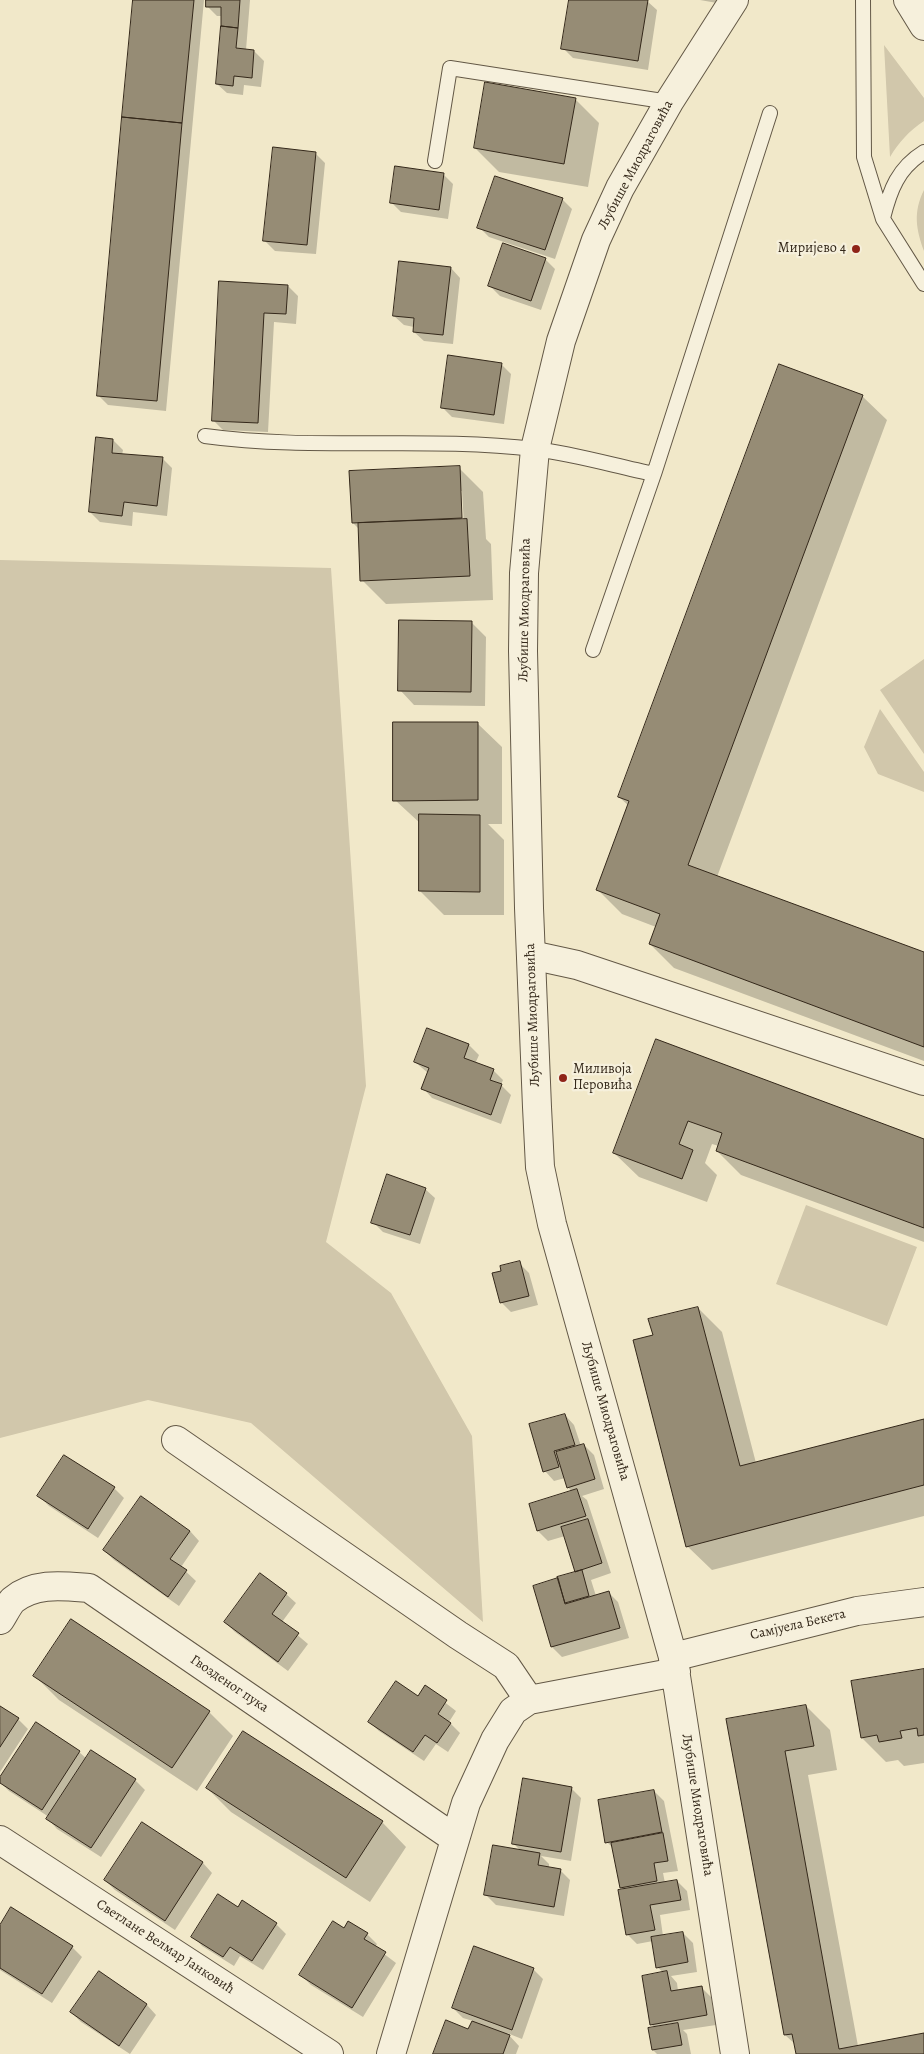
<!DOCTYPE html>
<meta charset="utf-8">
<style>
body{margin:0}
canvas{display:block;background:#f1e8c9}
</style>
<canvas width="924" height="2054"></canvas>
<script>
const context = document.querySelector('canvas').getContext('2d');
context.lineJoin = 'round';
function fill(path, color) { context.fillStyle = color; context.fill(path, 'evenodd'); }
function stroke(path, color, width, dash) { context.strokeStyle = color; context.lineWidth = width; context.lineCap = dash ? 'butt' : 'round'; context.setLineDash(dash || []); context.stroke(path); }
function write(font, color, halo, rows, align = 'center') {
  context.font = font + ' Alegreya,serif'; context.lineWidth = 4.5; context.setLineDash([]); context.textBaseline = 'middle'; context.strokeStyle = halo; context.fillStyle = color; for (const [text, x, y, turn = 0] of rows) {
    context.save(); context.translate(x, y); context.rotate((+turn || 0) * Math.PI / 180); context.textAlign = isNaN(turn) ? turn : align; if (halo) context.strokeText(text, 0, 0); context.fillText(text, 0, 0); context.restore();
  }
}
const green = new Path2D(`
 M884,45l40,53v23c-15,10 -25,21 -34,36z
 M924,190v61c-8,-22 -11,-39 0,-61z
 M0,560l331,8 35,518 -40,156 65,51 81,143 11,186 -232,-199 -103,-23 -148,38z
 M924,659v95l-44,-64z
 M880,709l44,63v20l-46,-18 -14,-27z
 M806,1205l111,42 -30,79 -111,-42z`);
const shadow = new Path2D(`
 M134,0h70l-38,411 -58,-6 -10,-10z
 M207,0h43l-4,50 8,1 10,10 -3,26 -17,-2 -1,10 -16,-2 -10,-9 5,-68h-5l-10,-10z
 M570,0l77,1 10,9 -9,60 -75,-12 -10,-10z
 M700,0h17v3z
 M575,99l24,24 -11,64 -89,-15 -24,-24z
 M315,153l10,10 -9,91 -41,-3 -10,-10z
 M443,174l10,10 -5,35 -47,-7 -10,-10z
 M562,199l10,10 -17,50 -66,-22 -10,-10z
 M545,259l10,10 -14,41 -41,-14 -10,-10z
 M451,268l9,10 -7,66 -29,-3 -10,-9v-5l-10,-2 -10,-9z
 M221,282l67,4 10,10 -2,28 -22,-2 -6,110 -45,-2 -10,-10z
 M501,364l10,10 -7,50 -52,-7 -10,-10z
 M862,396l25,24 -170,457 207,76v108l-250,-93 -24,-24 6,-17 -34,-13 -25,-25 32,-83 -10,-9z
 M113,440l10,10 -1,5 40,3 10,10 -5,48 -34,-4 -1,14 -32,-4 -10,-10z
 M459,468l24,24 3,47 5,5 2,56 -107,4 -24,-24 -3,-51 -6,-6zM460,491h2l2,34h-3z
 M471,622l15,15 -1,69 -71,-1 -14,-15z
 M477,723l25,24v77h-14l16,16v75h-60l-24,-24 1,-67 -26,-24z
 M427,1029l42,16 10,10 -4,9 18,6 10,10 -2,5 10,10 -10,29 -69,-26 -9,-10 5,-15 -13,-11z
 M657,1040l267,101v101l-183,-67 -24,-24 2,-5 -7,-2 -7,19 12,12 -10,27 -68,-25 -25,-24z
 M425,1189l10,9 -15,46 -37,-12 -10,-10z
 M519,1263l10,10 9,32 -27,7 -10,-10 2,-30z
 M698,1308l24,24 34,131 168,-43v96l-212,54 -25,-24 -33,-210z
 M565,1415l9,10 7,21 3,-1 10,10 10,34 -22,7 5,4 24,73 -20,7 5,16 12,-4 10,10 11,36 -67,19 -10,-10 -18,-60 43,-14 -12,-37 -17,5 -10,-10 -8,-26 42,-13 -4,-5 -3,-9 -11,3 -9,-10z
 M114,1488l10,10 -26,40 -49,-32 -10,-10z
 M190,1531l9,10 -18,26 15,14 -17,25 -65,-46 -10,-10z
 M286,1594l10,9 -14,19 26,22 -20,27 -53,-39 -10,-10z
 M924,1670v93l-20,3 -6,-6 -12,2 -24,-24z
 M35,1676l174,36 24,24 -36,55 -138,-91z
 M425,1687l31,24 -7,11 11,11 -12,19 -12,-8 -12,17 -45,-30 -10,-9 49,-24z
 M806,1706l24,24 7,40 -29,5 50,271 66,-11v19h-127l-1,-9 -11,-10 -58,-315z
 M0,1707l18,12 10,10 -28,43z
 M79,1752l8,7 48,21 10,10 -44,67 -44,-28 -9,-10 1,-2 -40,-26 -9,-9v-2z
 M207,1788l175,34 24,25 -36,55 -139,-90z
 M571,1788l10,10 -10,63 -30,-5 8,8v4l11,2 10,10 -6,36 -68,-11 -10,-10 35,-44 -7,-7z
 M654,1791l10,10 14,70 -15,2 2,10 12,-2 10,10 3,19 -30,5 3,21 20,-3 10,10 4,29 -26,4 6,7 1,8 23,-4 10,10 5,28 -33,5 4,4 4,20h-34l-4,-4 2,-22 -4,-4 13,-51 -7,-6 -4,-26 -16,3 -10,-10 -3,-43 -3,-3 -7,-39 -7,-7z
 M143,1823l60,40 9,10 -37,57 -60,-40 -10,-10z
 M238,1908l38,16 10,10 -23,36 -23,-14 -6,10 -32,-20 -9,-10z
 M0,1927l72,20 10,10 -30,46 -52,-33z
 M344,1929l23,5 10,10 -2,3 21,16 -33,54 -52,-32 -10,-10z
 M533,1969l10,10 -21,60 -15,-6 12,13 -3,8h-82l35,-24 4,-9 -10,-3 -10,-10z
 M99,1973l48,32 9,10 -26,39 -49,-32 -10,-10z`);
const building = new Path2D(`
 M133,0h61l-12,123 -60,-6z
 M206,0h34l-2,28 -17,-2v-19h-15z
 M569,0h79l-10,61 -77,-12z
 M221,26l17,2 -2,20 18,2 -2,28 -18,-2 -1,10 -17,-2z
 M485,82l91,16 -12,66 -90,-16z
 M122,117l60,6 -25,278 -60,-5z
 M273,147l43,5 -9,93 -44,-4z
 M395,166l49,7 -5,37 -49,-7z
 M495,176l68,22 -18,52 -68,-22z
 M503,243l43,15 -15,43 -43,-15z
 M399,261l52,6 -8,68 -30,-3 1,-14 -21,-2z
 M219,281l69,4 -2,29 -22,-1 -6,110 -46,-2z
 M448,355l54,8 -8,52 -53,-7z
 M779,364l84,31 -175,470 236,87v95l-275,-103 11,-30 -64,-24 33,-89 -11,-4z
 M96,437l17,2 -1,14 51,4 -6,49 -33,-4 -2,14 -33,-4z
 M460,466l2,52 -110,5 -3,-52z
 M467,519l3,57 -110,5 -2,-58z
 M399,620l73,1 -1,71 -73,-1z
 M393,722h85v78l-85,1z
 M419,814l61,1v77l-61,-1z
 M427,1028l42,16 -5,14 30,11 -4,11 12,4 -11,31 -70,-26 8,-21 -15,-6z
 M656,1039l268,100v89l-208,-77 6,-18 -34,-12 -9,23 14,6 -11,29 -69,-26z
 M387,1174l39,14 -16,47 -39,-12z
 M520,1261l9,35 -29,7 -8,-30 9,-2 -1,-5z
 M698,1307l42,159 184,-47v66l-238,62 -53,-207 20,-5 -5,-16z
 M565,1414l10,31 -21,6 5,16 -16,5 -14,-48z
 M584,1444l11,35 -28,9 -11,-36z
 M64,1455l51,32 -27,42 -51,-33z
 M577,1489l9,27 -49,15 -8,-27z
 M141,1496l49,35 -20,28 17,11 -19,27 -65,-47z
 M588,1519l14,44 -27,9 -14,-45z
 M582,1570l7,26 -24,7 -8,-26z
 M260,1573l27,20 -15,21 27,19 -21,29 -54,-40z
 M558,1578l7,26 44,-13 11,37 -69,19 -18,-61z
 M71,1619l139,92 -38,57 -139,-92z
 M924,1669v66l-6,1 -1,-8 -17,3 2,7 -23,4 -2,-7 -16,3 -10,-57z
 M396,1681l22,15 7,-11 22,15 -9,14 13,9 -14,20 -12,-8 -12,17 -45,-30z
 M806,1705l8,41 -29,5 54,298 85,-16v21h-128l-4,-20 -8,1 -58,-316z
 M0,1706l19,12 -19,29z
 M36,1722l44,29 -38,59 -42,-27v-6z
 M243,1731l140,90 -37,57 -140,-90z
 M91,1750l45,29 -45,69 -45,-29z
 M523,1778l49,9 -11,65 -49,-8z
 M654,1790l8,42 -57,11 -7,-43z
 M142,1822l61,40 -38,59 -61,-41z
 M663,1833l5,28 -14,2 3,18 -37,7 -9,-45z
 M493,1845l47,8 -2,12 23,4 -7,38 -70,-12z
 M677,1880l4,20 -31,5 5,25 -29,5 -8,-45z
 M218,1894l20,13 4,-7 35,23 -25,38 -22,-14 -7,10 -32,-20z
 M11,1907l62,39 -31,48 -42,-26v-43z
 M333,1921l11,7 4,-7 20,12 -4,6 22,13 -34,56 -53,-33z
 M683,1932l5,30 -32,6 -5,-31z
 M474,1946l60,22 -22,62 -60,-22z
 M99,1971l48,33 -28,42 -49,-34z
 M667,1971l4,20 31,-5 5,29 -57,10 -8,-49z
 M446,2020l22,9 4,-8 38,14 -7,19h-70z
 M678,2023l4,22 -30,5 -4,-22z`);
const service = new Path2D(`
 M863,0l1,157 19,62 41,65
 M435,161l15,-93 219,34
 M883,218c7,-28 15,-50 41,-66
 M205,436c109,15 221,0 330,13 40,5 80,17 119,25
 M593,650l61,-176 116,-361`);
const minor = new Path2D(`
 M531,955l46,10 347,116
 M176,1440l282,195 48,31 23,34
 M0,1620c4,-6 8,-15 13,-20 22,-18 50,-14 76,-12l365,250
 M673,1657l62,397
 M0,1840l329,214
 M391,2054l75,-251 29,-63 18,-29 16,-11 147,-28`);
const tertiary = new Path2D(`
 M734,0l-65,102 -49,86 -24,52 -35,101 -26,108 -11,124 -1,78 6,257 8,199 3,60 12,57 121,433 184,-46 67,-9
 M908,0l16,26`);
const markers = [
 [856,249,5,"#8f2418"],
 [563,1078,5,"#8f2418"]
];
const streetNames = [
 ["Љубише Миодраговића",636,165,-62],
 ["Љубише Миодраговића",525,610,-89],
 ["Љубише Миодраговића",533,1015,-92],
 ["Љубише Миодраговића",605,1411,74],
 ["Самјуела Бекета",798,1625,-13],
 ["Гвозденог пука",229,1684,34],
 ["Љубише Миодраговића",697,1805,81],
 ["Светлане Велмар Јанковић",165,1947,33]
];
const poiNames = [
 ["Миријево 4",846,249],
 ["Миливоја",573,1070,"left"],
 ["Перовића",573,1086,"left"]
];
fill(green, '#d1c7ab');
fill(shadow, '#0003');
fill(building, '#968c75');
stroke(building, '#34281a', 1);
stroke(service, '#635846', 16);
stroke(minor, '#635846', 30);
stroke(tertiary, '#635846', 30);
stroke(service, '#f6f0dc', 14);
stroke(minor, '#f6f0dc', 28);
stroke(tertiary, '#f6f0dc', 28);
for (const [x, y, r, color] of markers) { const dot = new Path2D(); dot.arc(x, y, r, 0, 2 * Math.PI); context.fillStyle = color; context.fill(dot); stroke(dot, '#f6f0dc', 2); }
write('14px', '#34281a', '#f6f0dc', streetNames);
write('14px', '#34281a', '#f6f0dc', poiNames, 'right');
</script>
